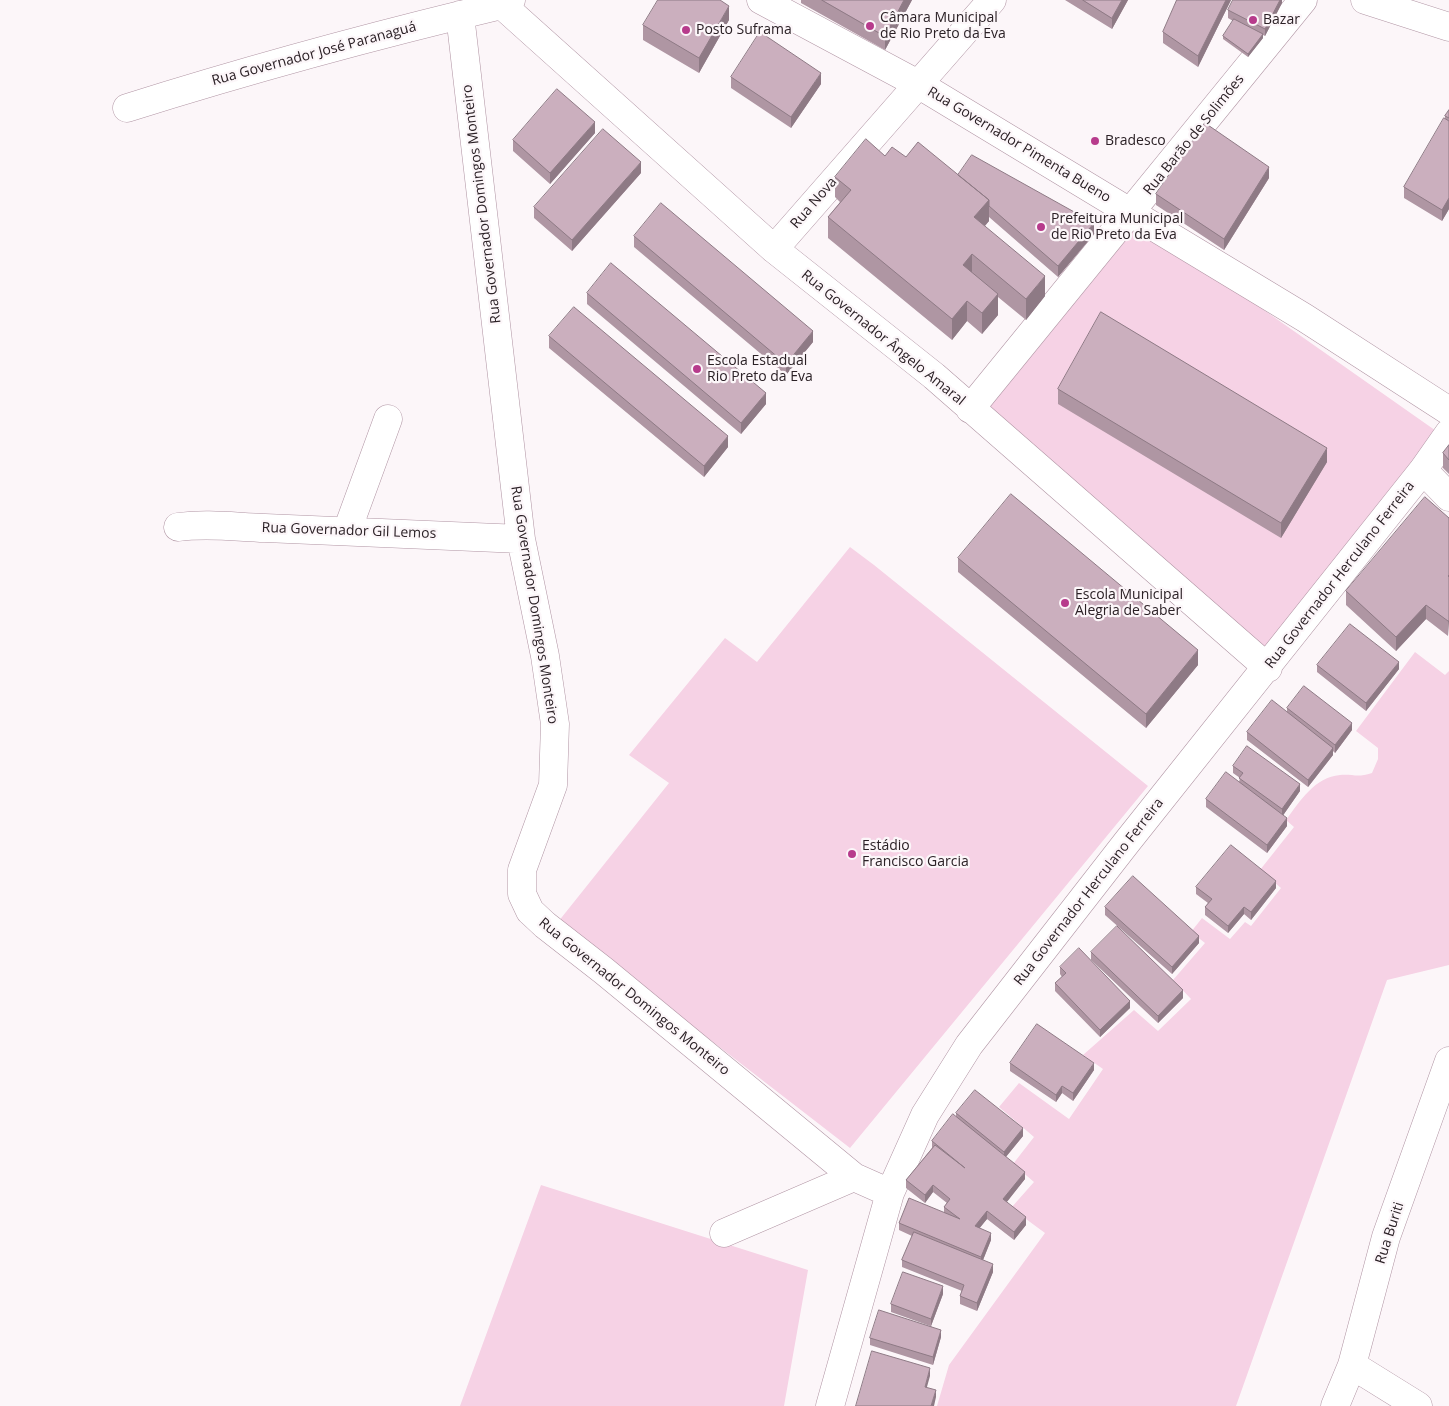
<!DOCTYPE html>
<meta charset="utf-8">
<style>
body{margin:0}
canvas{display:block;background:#fcf6f9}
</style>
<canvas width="1449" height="1406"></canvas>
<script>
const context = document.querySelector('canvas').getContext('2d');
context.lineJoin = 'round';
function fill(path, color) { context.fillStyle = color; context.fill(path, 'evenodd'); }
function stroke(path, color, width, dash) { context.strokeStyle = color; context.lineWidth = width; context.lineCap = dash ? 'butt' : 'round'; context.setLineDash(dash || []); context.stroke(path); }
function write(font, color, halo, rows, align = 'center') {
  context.font = font + ' "Open Sans",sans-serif'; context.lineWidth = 4.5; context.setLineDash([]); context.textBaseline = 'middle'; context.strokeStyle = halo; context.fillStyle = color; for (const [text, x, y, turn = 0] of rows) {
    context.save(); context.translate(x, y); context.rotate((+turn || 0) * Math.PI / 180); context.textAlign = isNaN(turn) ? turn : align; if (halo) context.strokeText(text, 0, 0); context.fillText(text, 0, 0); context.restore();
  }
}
const green = new Path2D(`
 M1140,223l299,210 -171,219 -285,-237z
 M850,547l24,18 274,221 -298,362 -292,-226 111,-139 -40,-28 96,-117 32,24z
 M1415,652l30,23 4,-4v294l-62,15 -151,426h-299l12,-41 96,-132 -34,-25 23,-26 -21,-18 21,-27 -35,-30 20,-24 50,36 34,-50 -20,-14 51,-45 24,21 33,-32 -18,-19 32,-37 -14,-11 11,-14 28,21 15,-17 6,4 30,-38 -21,-18 34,-43 -8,-7c14,-19 29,-43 54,-45 14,-1 17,3 32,-2l6,-14v-11l-22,-17z
 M541,1185l267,85 -24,136h-324z`);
const street = new Path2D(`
 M761,0l157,84 387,234 144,93
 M502,5l272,244 160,127 334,292
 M460,15l61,524 24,117 10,68 -2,61 -31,85v24l8,17 15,14 59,46 250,206 36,16
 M127,108c124,-39 249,-73 375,-103l9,-5
 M774,249l218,-249
 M970,409l333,-409
 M1423,470l26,27
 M178,527c30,-4 57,0 87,1 85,4 171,7 256,11
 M347,531l41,-112
 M724,1233l130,-56
 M1352,1365l66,41
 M830,1406l60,-213 35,-78 44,-70 158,-203 296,-372 26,-37
 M1335,1406l17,-41 34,-128 63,-176`);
const primary = new Path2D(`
 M1365,0l84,27`);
const wall = new Path2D(`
 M801,0h111l-27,50 -84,-47z
 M1065,0h63l-16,29z
 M1177,0h54l-33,67 -35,-24v-11z
 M1282,0v3l-17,33 -2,-1v3l-15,19 -25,-18v-3l10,-15 -5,-3v-8z
 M729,20l-30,53 -56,-33v-15z
 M731,77l90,7 -30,44 -60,-40z
 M1449,110v99l-7,12 -38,-23v-11l41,-68v-3z
 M595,133l-45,51 -37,-33v-11z
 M885,156l21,1 52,18 136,59 -36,43 -69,-60v4l-4,5 60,70 -19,24 -28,-23v18l-16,19 -15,-13 -15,19 -124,-102v-21l12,-15 -5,-5v-20z
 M641,173l-69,78 -38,-33v-11z
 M1269,178l-45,72 -68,-45v-11z
 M634,236l179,106 -27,33 -152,-128z
 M587,293l179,111 -25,30 -154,-130z
 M549,336l179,111 -24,30 -155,-129z
 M1058,389l269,73 -46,76 -223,-134z
 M1449,445v29l-6,-6v-15z
 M1449,518l-1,118 -22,-17 -30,32 -50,-46v-14z
 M958,558l240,107 -52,63 -188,-156z
 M1317,665l82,4 -33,42 -49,-39z
 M1287,708l65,22 -17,23 -2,-2v4l-25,32 -61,-47v-8l40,-20z
 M1233,766l67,25 -17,24 4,11 -20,27 -61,-46v-8l33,-17 1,-4 -7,-5z
 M1196,887l80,1 -25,32 -7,-6 -16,19 -23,-18v-8l3,-4 -12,-9z
 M1105,907l94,36 -27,31 -67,-59z
 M1091,952l92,46 -25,25 -67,-63z
 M1060,967l70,41 -30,29 -45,-46v-8l7,-6 -2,-3z
 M1010,1063l84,7 -21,31 -11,-8 -6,9 -46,-31z
 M956,1113l67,23 -17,21 19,22 -19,23 20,23 -12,15 -27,-21 -8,9 12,12 -8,20 10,12 -16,39 -17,-7v-8l2,-5 -60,-24v-7l10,-24 -13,-6v-7l45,-10v-6l3,-4 -14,-11 -8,11 -19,-15v-8l26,-32v-7l24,-24z
 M943,1294l-12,32 10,11 -8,28 -63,-20v-7l60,-12 -39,-14v-8z`);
const shadedWall = new Path2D(`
 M904,0h8l-27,50v-14z
 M1122,0h6l-16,29v-11z
 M1226,0h5l-33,67v-11z
 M1280,0h2v3l-17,33v-7z
 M729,6v14l-30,53v-15z
 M1263,34v4l-15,19v-3z
 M821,73v11l-30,44v-11z
 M595,122v11l-45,51v-11z
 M641,162v11l-69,78v-11z
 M1269,167v11l-45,72v-11z
 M1449,198v11l-7,12v-11z
 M989,200v21l-15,17v-21z
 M1094,223v11l-36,43v-11z
 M972,254v21l-9,-10z
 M1045,276v20l-19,24v-21z
 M998,294v21l-16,19v-21z
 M967,301v20l-15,19v-21z
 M813,331v11l-27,33v-11z
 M766,393v11l-25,30v-11z
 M728,436v11l-24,30v-11z
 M1327,448v14l-46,76v-15z
 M1426,605v14l-30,32v-14z
 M1448,621h1l-1,15z
 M1198,650v15l-52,63v-14z
 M1399,662v7l-33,42v-8z
 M1352,723v7l-17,23v-8z
 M1333,748v7l-25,32v-7z
 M1300,784v7l-18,26v-8z
 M1287,818v8l-20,27v-8z
 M1276,881v7l-25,32v-8z
 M1244,907v7l-16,19v-7z
 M1199,936v7l-27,31v-7z
 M1183,990v8l-25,25v-7z
 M1130,1001v7l-30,29v-7z
 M1094,1063v7l-21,31v-8z
 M1062,1086v7l-6,9v-7z
 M1023,1128v8l-19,23v-7z
 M1025,1172v7l-22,28v-8z
 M933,1185v7l-8,11v-8z
 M987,1211v8l-12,15v-8z
 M1026,1217v8l-12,15v-8z
 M991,1233v7l-10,25v-8z
 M993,1264v8l-16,39v-8z
 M943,1286v8l-12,32v-7z
 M941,1330v7l-8,28v-8z
 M930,1368v8l-5,18v-7z
 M936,1390v7l-2,9h-3z`);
const building = new Path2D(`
 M658,0h62l9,6 -30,52 -56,-33z
 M822,0h82l-19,36z
 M1083,0h39l-10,18z
 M1177,0h49l-28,56 -35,-24z
 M1233,0h47l-15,29 -37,-19z
 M1234,19l29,15 -15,20 -25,-18z
 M760,32l61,41 -30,44 -60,-40z
 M557,89l38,33 -45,51 -37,-33z
 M1449,110v8l-4,-2z
 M1444,118l5,3v77l-7,12 -38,-23z
 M1205,123l64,44 -45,72 -68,-45z
 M603,129l38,33 -69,78 -38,-33z
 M866,139l19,17 7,-9 14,10 12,-15 71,58 -15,17 71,59 -19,23 -54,-45 -9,11 35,29 -16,19 -15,-12 -15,18 -124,-102 23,-27 -16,-13z
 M972,155l122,68 -36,43 -69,-60v-6l-31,-25z
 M661,203l152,128 -27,33 -152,-128z
 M611,263l155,130 -25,30 -154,-130z
 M574,307l154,129 -24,30 -155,-130z
 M1101,312l226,136 -46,75 -223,-134z
 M1449,445v15l-6,-7z
 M1011,494l187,156 -52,64 -188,-156z
 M1425,497l24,21v57l-1,1 1,1v44h-1l-22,-16 -30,32 -50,-46z
 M1350,624l49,38 -33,41 -49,-38z
 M1304,686l48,37 -17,22 -48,-37z
 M1272,700l61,48 -25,32 -61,-48z
 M1247,746l53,38 -18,25 -43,-31 4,-5 -10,-7z
 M1226,772l61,46 -20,27 -61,-46z
 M1231,845l45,36 -25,31 -7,-5 -16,19 -23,-19 7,-8 -16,-12z
 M1133,876l66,60 -27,31 -67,-60z
 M1117,926l66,64 -25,26 -67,-64z
 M1079,948l51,53 -30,29 -45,-47 11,-10 -6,-6z
 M1037,1024l57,39 -21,30 -11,-7 -6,9 -46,-32z
 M975,1090l48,38 -19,24 -48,-39z
 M953,1114l72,58 -22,27 23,18 -12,15 -27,-21 -12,15 16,7 -10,24 -82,-34 10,-25 51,21 -16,-12 6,-8 -17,-14 -8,10 -19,-15 29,-35 30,23 -33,-27z
 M914,1232l79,32 -16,39 -17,-7 4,-11 -62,-25z
 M903,1272l40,14 -12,33 -40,-15z
 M879,1310l62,20 -8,27 -63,-19z
 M872,1351l58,17 -5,19 11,3 -5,16h-75z`);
const markers = [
 [1253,20,5,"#b73b8c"],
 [870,26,5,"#b73b8c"],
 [686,30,5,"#b73b8c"],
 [1095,141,5,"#b73b8c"],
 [1041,227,5,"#b73b8c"],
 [697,369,5,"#b73b8c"],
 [1065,603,5,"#b73b8c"],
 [852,854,5,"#b73b8c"]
];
const poiNames = [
 ["Câmara Municipal",880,18],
 ["de Rio Preto da Eva",880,34],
 ["Bazar",1263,20],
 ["Posto Suframa",696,30],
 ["Bradesco",1105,141],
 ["Prefeitura Municipal",1051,219],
 ["de Rio Preto da Eva",1051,235],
 ["Escola Estadual",707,361],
 ["Rio Preto da Eva",707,377],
 ["Escola Municipal",1075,595],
 ["Alegria de Saber",1075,611],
 ["Estádio",862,846],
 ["Francisco Garcia",862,862]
];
const streetNames = [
 ["Rua Governador José Paranaguá",314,54,-15],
 ["Rua Barão de Solimões",1194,135,-51],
 ["Rua Governador Pimenta Bueno",1019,145,31],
 ["Rua Nova",814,203,-49],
 ["Rua Governador Domingos Monteiro",482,204,-97],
 ["Rua Governador Ângelo Amaral",883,338,39],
 ["Rua Governador Gil Lemos",349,531,2],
 ["Rua Governador Herculano Ferreira",1340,575,-52],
 ["Rua Governador Domingos Monteiro",534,605,81],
 ["Rua Governador Herculano Ferreira",1089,892,-52],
 ["Rua Governador Domingos Monteiro",634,997,39],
 ["Rua Buriti",1390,1233,-72]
];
fill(green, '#f6d2e5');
stroke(street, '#b195a4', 29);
stroke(primary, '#b195a4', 29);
stroke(street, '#fff', 28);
stroke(primary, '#fff', 28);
fill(wall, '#af96a3');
fill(shadedWall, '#8e7a85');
fill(building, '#cbafbe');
stroke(building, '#8e7a85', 1);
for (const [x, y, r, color] of markers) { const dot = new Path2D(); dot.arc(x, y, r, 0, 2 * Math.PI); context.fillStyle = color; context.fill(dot); stroke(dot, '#fcf6f9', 2); }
write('14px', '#2b2126', '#fcf6f9', poiNames, 'left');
write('14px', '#2b2126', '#fcf6f9', streetNames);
</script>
